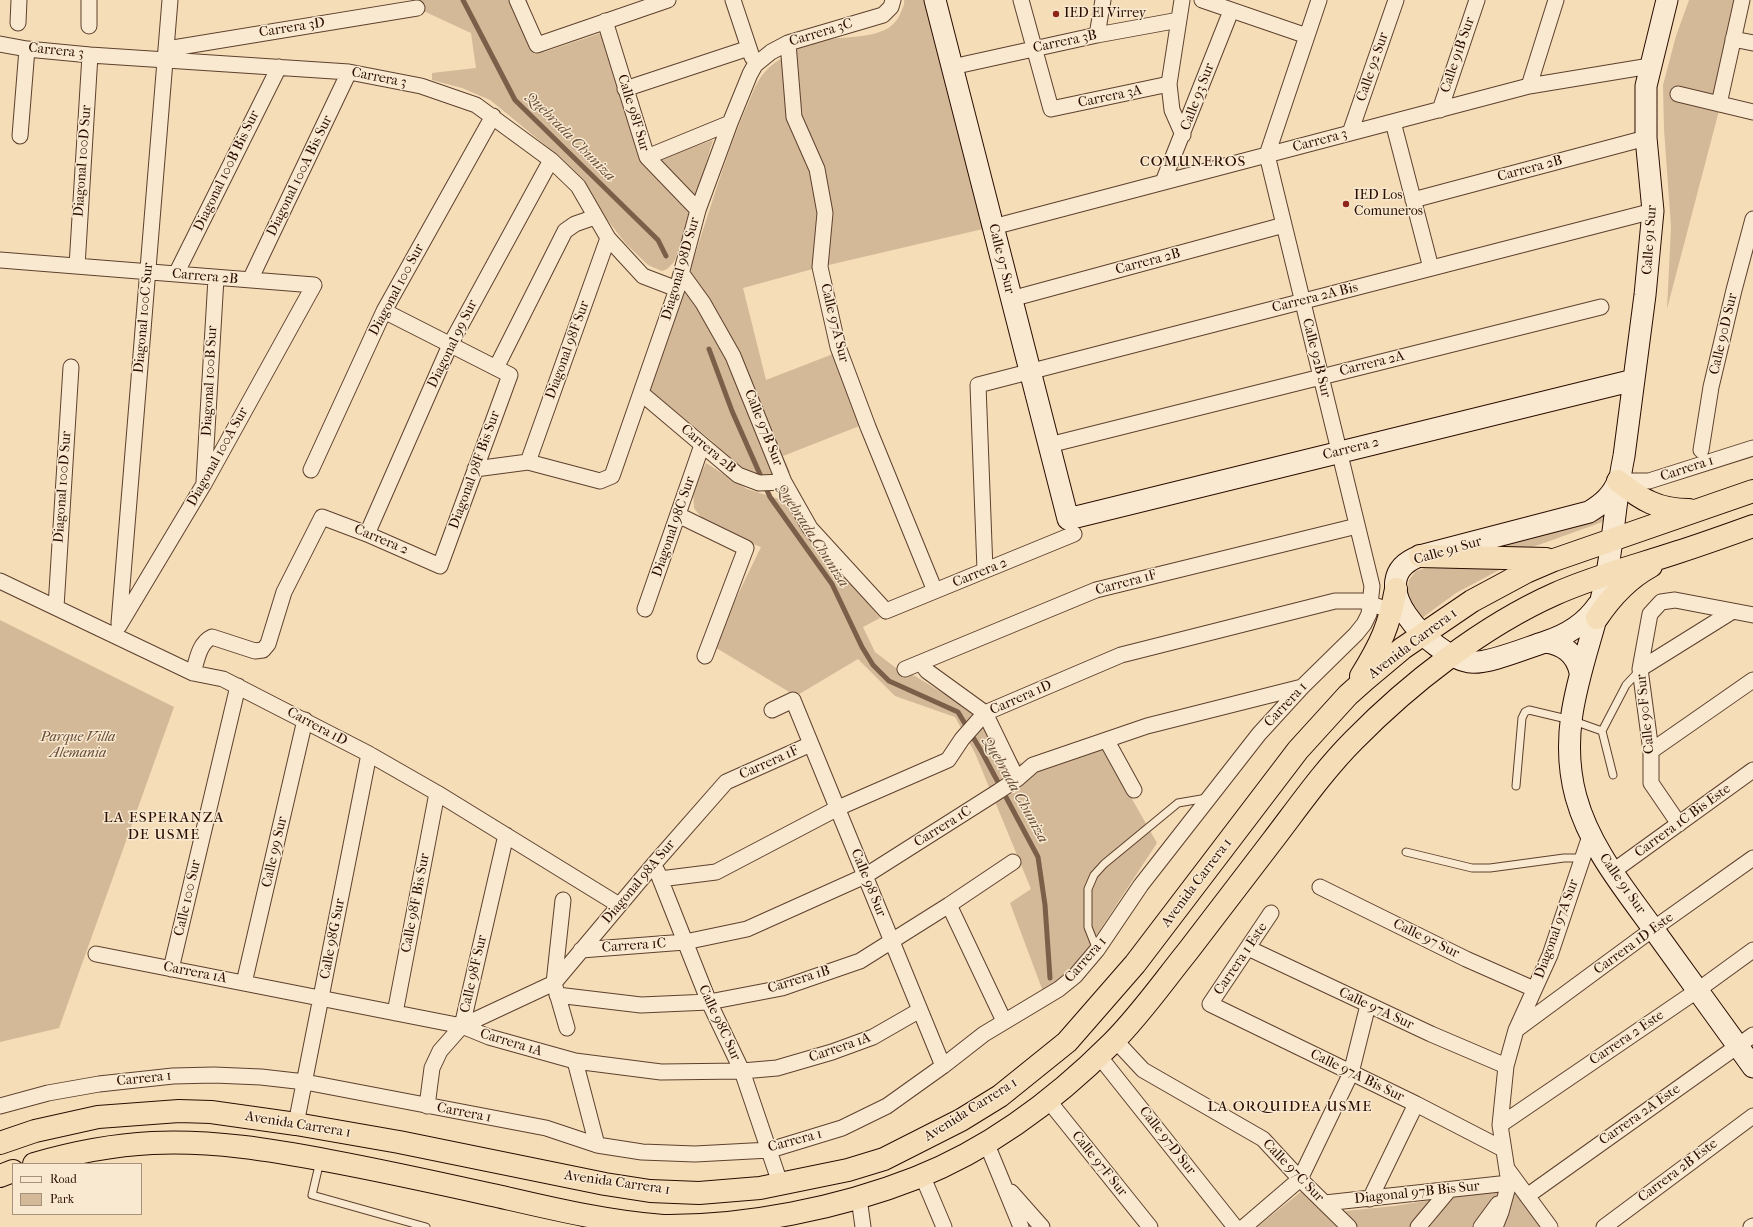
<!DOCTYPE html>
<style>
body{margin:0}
#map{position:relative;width:1753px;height:1227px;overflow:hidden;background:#f5ddb7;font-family:"IM FELL French Canon",serif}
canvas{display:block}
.legend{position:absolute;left:12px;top:1163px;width:130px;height:52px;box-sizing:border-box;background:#f8e9d0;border:1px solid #a6917d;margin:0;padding:5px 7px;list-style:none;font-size:12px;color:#2b0c00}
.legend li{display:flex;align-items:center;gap:8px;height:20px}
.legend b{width:20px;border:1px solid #a6917d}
</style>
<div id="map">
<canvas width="1753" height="1227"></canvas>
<ul class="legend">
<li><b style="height:5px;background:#f8e9d0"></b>Road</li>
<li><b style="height:11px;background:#d3b998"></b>Park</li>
</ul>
</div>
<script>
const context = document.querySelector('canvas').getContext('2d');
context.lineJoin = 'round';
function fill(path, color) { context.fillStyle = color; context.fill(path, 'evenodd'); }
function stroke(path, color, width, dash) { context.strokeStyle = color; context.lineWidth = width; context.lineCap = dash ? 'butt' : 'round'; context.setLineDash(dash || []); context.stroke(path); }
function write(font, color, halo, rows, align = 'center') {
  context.font = font + ' "IM FELL French Canon",serif'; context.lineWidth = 3; context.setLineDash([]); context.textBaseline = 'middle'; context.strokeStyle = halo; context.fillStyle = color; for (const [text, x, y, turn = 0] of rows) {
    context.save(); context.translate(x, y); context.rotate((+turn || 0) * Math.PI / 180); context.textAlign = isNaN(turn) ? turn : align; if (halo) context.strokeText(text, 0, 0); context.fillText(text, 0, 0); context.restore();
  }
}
const green = new Path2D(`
 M415,0h112l17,52 57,-19 44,131 68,-24 -30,99 -9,23 -7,7 -5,2 -14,-6 -22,-21 -24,-31 -25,-37 -26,-26 -40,-33 -21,-17 -28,-12 -30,-8v-7l44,-5 -5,-35 -54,-25z
 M904,0h22l57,229 -163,38 -77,21 23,92 67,-26 29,71 -79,31 7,16 -24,5 -16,-5 -18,-10 -20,-21 -64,-52c23,-62 44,-124 64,-187 11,-33 21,-65 35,-96 5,-11 9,-24 17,-33 10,-12 38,-29 54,-32 26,-7 72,2 83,-29 2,-5 4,-8 3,-12z
 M1689,0h54l-22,103 -54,206 4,-82 -7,-98 -1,-44 13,-49z
 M706,463l41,26 35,11 98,118 -17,9 12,25 21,16 19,8 73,45 20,29 11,12 13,7 70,-23 55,97 -82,125 -30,29 -35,-94 21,-14 -56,-136 -20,-36 -60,-21 -37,-37 -62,37 -83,-50 48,-99 -53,-21 -14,-18 -1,-19z
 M1606,506l-1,15 -86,31 -62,-1z
 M1432,566l69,3 -45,24 -34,25 -15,-25 2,-13 7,-9z
 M0,620l174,87 -115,321 -59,14z
 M1302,1191l25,22 67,-7 95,-15h29l36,36h-297z`);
const stream = new Path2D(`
 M463,0l52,100 143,140 8,16
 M709,349l23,62 38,86 62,87 30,63 11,18 16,16 69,31 25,42 55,103 7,48 5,73`);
const lane = new Path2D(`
 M1602,731l24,-46 14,-15
 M1516,786l6,-68 3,-6 4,-2 42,10 31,11 11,44
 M1406,852l66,16h18l74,-10h18
 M1097,950l-9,-23v-38l6,-14 10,-11 74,-61 29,-5
 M320,1161l-8,34 114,32`);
const street = new Path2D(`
 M517,0l20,45 131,-45
 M733,0l19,57
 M1021,0l30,109 118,-25
 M1182,0l-13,84 3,26 11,25
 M1202,0l105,36
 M605,21l42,136 51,53
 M18,23l1,-23
 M89,26v-26
 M1097,35l6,-35
 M1733,39l20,4
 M788,43l6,74 23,52 8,44 -5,54 18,80 30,80 67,164
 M0,44l27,5 63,6 259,17 72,14 55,19 75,55 27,26 30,52 35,38 34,13
 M167,49l250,-41
 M952,67l145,-32 82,-15
 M1529,86l27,-86
 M625,89l124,-41
 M1678,94l75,18
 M1719,104l23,-104
 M1440,110l37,-110
 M1393,122l38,146
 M1350,133l46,-133
 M20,136l7,-87
 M647,157l83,-34
 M1163,182l68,-171
 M1413,200l233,-62
 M993,227l536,-141 121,-20
 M0,260l314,25 -110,199 -85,142
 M77,266l13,-211
 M176,274l103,-207
 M682,274l21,29 30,53 51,126 26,46 76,83 188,-77
 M250,280l99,-208
 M1011,299l273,-74
 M496,368l69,-137 10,-7 20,-7
 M641,393l97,82 21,8 25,-1
 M1049,445l552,-138
 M1701,450l10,-63 23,-97 19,-71
 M528,462l80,-224
 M475,469l53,-7 72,19 12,-5 65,-187 21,-79 32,-87 20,-49 5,-9 16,-13 17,-9 95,-28 8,-8 2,-7
 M311,470l73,-159 109,-195
 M204,481l12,-203
 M1618,481h31l104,-33
 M678,515l68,33 -41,108
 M367,534l83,-189 101,-185
 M985,570l-7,-185 675,-174
 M0,581l193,92 30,6 146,75 68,39 182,112
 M56,607l15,-240
 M645,609l57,-164
 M119,623l51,-623
 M921,663l6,8 58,42 32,66
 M905,669l191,-79 261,-64
 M1640,669l93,-58
 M193,673c4,-13 6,-30 19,-36l43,14 8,-1 5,-6 16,-52 38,-75 45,17 73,32 70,-191 -126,-64
 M772,710l21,-10 150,366
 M1107,741l27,49
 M1651,751l102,-71
 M1679,824l-28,-41v-32l-11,-82 10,-55 11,-12 14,-2 78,15
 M657,871l52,131 33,69 38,112
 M1612,872l141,-102
 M660,879l56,-7 122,-64 110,-48 14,-21 23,-26 136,-58 214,-54h27l18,6
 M1320,887l146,72 68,30
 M563,900l-9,83 13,45
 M949,905l55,116
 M1271,913l-61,91 206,100 87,45
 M1248,948l183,86 75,32
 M581,950l104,-8 62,-13 118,-53 134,-85 18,-12 16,-14 114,-39 155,-39
 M96,954l366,72 27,11 86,24 86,11 81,-1 35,-3 55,-16 41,-15 47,-27
 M171,969l67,-283
 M244,983l61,-263
 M557,995l84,10 68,-3 73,-14 78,-27 89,-56 64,-43
 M395,1013l42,-220
 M462,1026l92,-43 100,-119 72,-82 85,-38
 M1516,1030l137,-101 100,-71
 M1115,1040l28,30 120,69 37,40 49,48
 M1099,1056l136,171
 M575,1061l22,84
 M1048,1100l102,127
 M0,1106l48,-13 51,-9 74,-8 41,-1 47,2 44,5 241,46 51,17 45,7 53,2 75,-4 72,-22 45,-22 56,-40 41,-32 75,-45 16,-13 22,-26 44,-65 118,-151 43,-47 54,-53 8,-10 5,-10 3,-28 -105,-431 52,-155
 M427,1106l5,-38 8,-17 22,-25 44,-191
 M296,1124l73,-370
 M1500,1125l198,-135 55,-40
 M986,1142l35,85
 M1508,1170l42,57
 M922,1175l22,52
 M1011,1192l31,35
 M1527,1196l226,-161
 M859,1198l4,29
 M1370,1199l46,-95
 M1325,1203l184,-20
 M1244,1227l56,-48 51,-106 17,-68
 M1418,1227l31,-37
 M1481,1227l17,-23
 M1495,1227l6,-15 8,-29 -9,-58 6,-59 10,-36 34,-75 40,-119
 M1604,1227l149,-111
 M1751,1227l2,-1`);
const secondary = new Path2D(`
 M935,0l133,519 566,-139
 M1667,0l-21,86v52l7,73 -8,84 -21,161c-8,38 -10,78 -17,117 -14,77 -53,143 -31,224 14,51 48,91 78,133 33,46 66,91 99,137
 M1545,642c22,-7 40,-18 53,-37
 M1580,672c-4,-18 -16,-28 -35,-30 -19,6 -59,23 -76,20 -38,-7 -112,-83 -49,-106l169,-44c13,-8 23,-16 29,-31`);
const highway = new Path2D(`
 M1618,481c24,19 40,29 71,29
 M1420,556l126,3
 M1597,618c14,-21 32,-40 54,-52
 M1361,676c20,-32 28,-50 35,-87
 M0,1143l35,-12 63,-14 81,-6 32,1 85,12 103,18 206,42 45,7 49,2 61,-5 88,-18 36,-11 77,-39 39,-24 67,-54 68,-78 163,-214 50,-55 18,-16 37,-31 69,-47 54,-29 28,-12 199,-69
 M34,1164c38,-11 79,-19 118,-21 60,-3 120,7 178,18 59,11 117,24 176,37 52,12 103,24 157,28 82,1 177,-18 253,-48 73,-29 140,-79 196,-135 28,-28 51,-61 76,-92 28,-37 57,-74 85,-111 26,-34 51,-70 81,-100 55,-56 129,-114 201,-146 40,-18 81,-28 123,-42 25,-8 50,-17 75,-26
 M0,1176l13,-5`);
const markers = [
 [1056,14,4,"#8f2418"],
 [1346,204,4,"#8f2418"]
];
const poiNames = [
 ["IED El Virrey",1064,14],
 ["IED Los",1354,196],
 ["Comuneros",1354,212]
];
const streetNames = [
 ["Carrera 3D",292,28,-9],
 ["Carrera 3C",821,33,-17],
 ["Carrera 3B",1065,42,-12],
 ["Carrera 3",56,51,6],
 ["Calle 91B Sur",1458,55,-71],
 ["Calle 92 Sur",1373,67,-71],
 ["Carrera 3",379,78,11],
 ["Carrera 3A",1110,97,-12],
 ["Calle 93 Sur",1198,97,-69],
 ["Calle 98F Sur",633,113,73],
 ["Carrera 3",1320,141,-15],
 ["Diagonal 100D Sur",83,161,-86],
 ["Carrera 2B",1530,169,-15],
 ["Diagonal 100B Bis Sur",227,171,-64],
 ["Diagonal 100A Bis Sur",300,176,-64],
 ["Calle 91 Sur",1650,240,-86],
 ["Calle 97 Sur",1001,259,76],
 ["Carrera 2B",1148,262,-15],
 ["Diagonal 98D Sur",681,269,-74],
 ["Carrera 2B",205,277,5],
 ["Diagonal 100 Sur",397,290,-62],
 ["Carrera 2A Bis",1315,298,-14],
 ["Diagonal 100C Sur",144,318,-85],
 ["Calle 97A Sur",834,323,76],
 ["Calle 90D Sur",1724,334,-77],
 ["Diagonal 99 Sur",453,344,-64],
 ["Diagonal 98F Sur",568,350,-70],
 ["Calle 92B Sur",1316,358,76],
 ["Carrera 2A",1372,364,-14],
 ["Diagonal 100B Sur",210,381,-87],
 ["Calle 97B Sur",763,428,68],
 ["Carrera 2B",708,449,40],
 ["Carrera 2",1351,449,-14],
 ["Diagonal 100A Sur",218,457,-61],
 ["Carrera 1",1687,469,-18],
 ["Diagonal 98F Bis Sur",475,470,-70],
 ["Diagonal 100D Sur",63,487,-86],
 ["Diagonal 98C Sur",674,527,-71],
 ["Carrera 2",381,540,23],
 ["Calle 91 Sur",1448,551,-16],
 ["Carrera 2",980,573,-22],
 ["Carrera 1F",1126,583,-15],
 ["Avenida Carrera 1",1413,644,-37],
 ["Carrera 1D",1021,698,-24],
 ["Carrera 1",1286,705,-47],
 ["Calle 90F Sur",1646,714,-96],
 ["Carrera 1D",317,727,28],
 ["Carrera 1F",769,763,-24],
 ["Carrera 1C Bis Este",1683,821,-36],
 ["Carrera 1C",943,827,-32],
 ["Calle 99 Sur",275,852,-77],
 ["Diagonal 98A Sur",639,882,-50],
 ["Calle 98 Sur",868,883,68],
 ["Avenida Carrera 1",1197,883,-53],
 ["Calle 91 Sur",1622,884,55],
 ["Calle 100 Sur",188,898,-77],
 ["Calle 98F Bis Sur",416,903,-79],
 ["Diagonal 97A Sur",1557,929,-70],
 ["Calle 98G Sur",333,939,-79],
 ["Calle 97 Sur",1426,939,26],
 ["Carrera 1D Este",1634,944,-36],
 ["Carrera 1C",634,946,-4],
 ["Carrera 1 Este",1241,959,-56],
 ["Carrera 1",1086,960,-49],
 ["Carrera 1A",195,973,11],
 ["Calle 98F Sur",474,974,-77],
 ["Carrera 1B",799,980,-17],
 ["Calle 97A Sur",1376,1009,25],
 ["Calle 98C Sur",719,1023,65],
 ["Carrera 2 Este",1627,1038,-34],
 ["Carrera 1A",511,1043,17],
 ["Carrera 1A",840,1048,-19],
 ["Calle 97A Bis Sur",1357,1076,26],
 ["Carrera 1",144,1079,-6],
 ["Avenida Carrera 1",971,1110,-32],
 ["Carrera 1",464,1113,11],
 ["Carrera 2A Este",1640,1115,-35],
 ["Avenida Carrera 1",298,1125,9],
 ["Carrera 1",795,1141,-15],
 ["Calle 97D Sur",1167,1141,52],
 ["Calle 97F Sur",1099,1164,51],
 ["Calle 97C Sur",1293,1171,46],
 ["Carrera 2B Este",1678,1171,-37],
 ["Avenida Carrera 1",617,1183,8],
 ["Diagonal 97B Bis Sur",1417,1193,-6]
];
const parkNames = [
 ["Parque Villa",78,738],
 ["Alemania",78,754]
];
const waterNames = [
 ["Quebrada Chuniza",570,137,45],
 ["Quebrada Chuniza",812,536,57],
 ["Quebrada Chuniza",1015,790,61]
];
const neighbourhoodNames = [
 ["COMUNEROS",1193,162],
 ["LA ESPERANZA",164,818],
 ["DE USME",164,835],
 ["LA ORQUIDEA USME",1290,1107]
];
fill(green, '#d3b998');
stroke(stream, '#7b5f49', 5);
stroke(lane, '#5e402e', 9);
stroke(street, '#5e402e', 17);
stroke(secondary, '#2b0c00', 23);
stroke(highway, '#2b0c00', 24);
stroke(lane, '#f8e9d0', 7);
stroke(street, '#f8e9d0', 15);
stroke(secondary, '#f8e9d0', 21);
stroke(highway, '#f5ddb7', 22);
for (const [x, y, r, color] of markers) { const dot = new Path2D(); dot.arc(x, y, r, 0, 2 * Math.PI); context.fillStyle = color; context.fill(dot); stroke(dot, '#f8e9d0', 1.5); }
write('14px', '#2b0c00', '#f8e9d0', poiNames, 'left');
write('14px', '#2b0c00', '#f8e9d0', streetNames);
write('italic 14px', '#664935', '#f8e9d0', parkNames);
write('italic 15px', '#674a36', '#f8e9d0', waterNames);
context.letterSpacing = '1px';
write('15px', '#2b0c00', '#f8e9d0', neighbourhoodNames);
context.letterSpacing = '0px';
</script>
